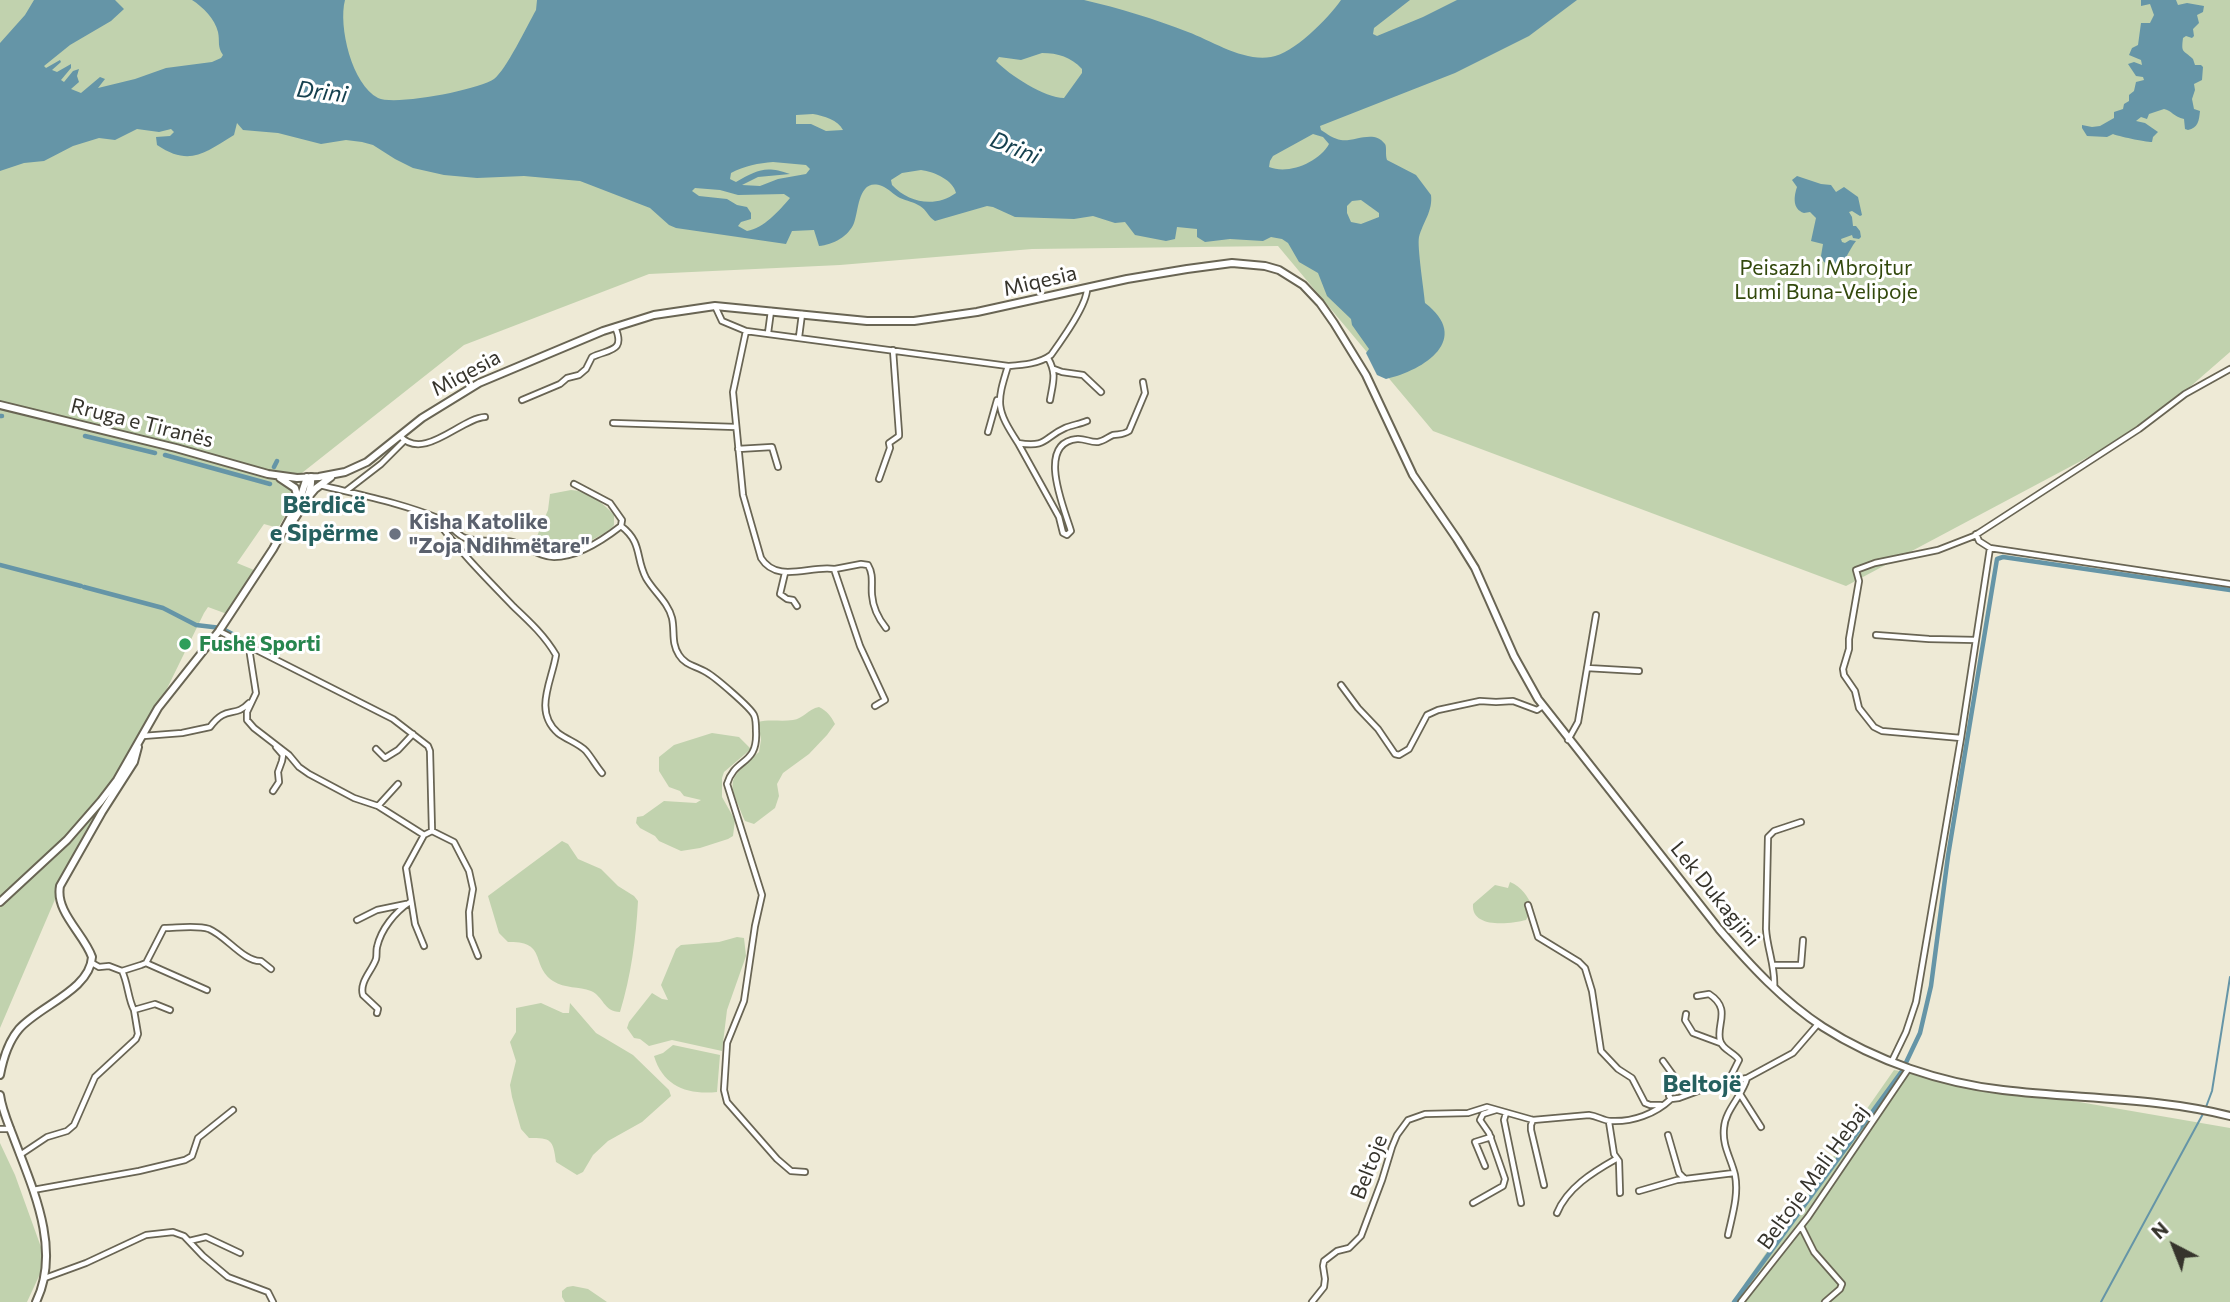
<!DOCTYPE html>
<meta charset="utf-8">
<style>
body{margin:0}
#map{position:relative;width:2230px;height:1302px;overflow:hidden;background:#eeead6;font-family:Commissioner,sans-serif}
canvas{display:block}
.north{position:absolute;left:2139px;top:1211px;width:70px;height:70px;-webkit-text-stroke:5px #fff;paint-order:stroke;rotate:318deg;font-size:19px;font-weight:700;line-height:28px;text-align:center;color:#36342c}
.north::after{content:'';display:block;margin:auto;width:24px;height:32px;background:#36342c;clip-path:polygon(50% 0,100% 100%,50% 72%,0 100%)}
</style>
<div id="map">
<canvas width="2230" height="1302"></canvas>
<div class="north">N</div>
</div>
<script>
const context = document.querySelector('canvas').getContext('2d');
context.lineJoin = 'round';
function fill(path, color) { context.fillStyle = color; context.fill(path, 'evenodd'); }
function stroke(path, color, width, dash) { context.strokeStyle = color; context.lineWidth = width; context.lineCap = dash ? 'butt' : 'round'; context.setLineDash(dash || []); context.stroke(path); }
function write(font, color, halo, rows, align = 'center') {
  context.font = font + ' Commissioner,sans-serif'; context.lineWidth = 6; context.setLineDash([]); context.textBaseline = 'middle'; context.strokeStyle = halo; context.fillStyle = color; for (const [text, x, y, turn = 0] of rows) {
    context.save(); context.translate(x, y); context.rotate((+turn || 0) * Math.PI / 180); context.textAlign = isNaN(turn) ? turn : align; if (halo) context.strokeText(text, 0, 0); context.fillText(text, 0, 0); context.restore();
  }
}
const green = new Path2D(`
 M0,0h2230v352l-54,47 -50,38 -280,149 -413,-155 -155,-185 -246,3 -192,16 -191,9 -185,71 -171,135 -5,8 5,2v12l-15,26 -14,-4 -27,39 17,7 -27,44 -19,-7 -4,6 -47,96 -35,57 -42,75 -80,187z
 M571,490c18,1 32,13 43,25v10c-6,10 -49,28 -62,30l-18,-10 1,-4 13,-31 2,-16z
 M819,707c8,4 12,9 16,17l-8,11 -18,19 -26,19 -6,11 2,12 -4,12 -21,16 -9,-3c-17,-42 -20,-38 14,-69l2,-12 -3,-18c12,-3 23,0 35,-2 10,-1 15,-11 26,-13z
 M712,733l27,4 12,12 -27,23 -2,6v19l13,23 -2,16 -5,3 -28,9 -19,3 -22,-10 -4,-5 -15,-8 -4,-5 1,-6 6,-1 21,-15 32,2 5,-3 -17,-4 -4,-5 -11,-4 -10,-16v-14l15,-12z
 M562,841l6,3 10,15 23,10 17,17 16,10 4,5c-2,38 -7,75 -18,111 -16,0 -17,-16 -29,-21 -12,-5 -26,-2 -38,-10 -23,-16 -5,-40 -45,-39l-9,-9 -11,-37z
 M1510,882c12,5 17,14 23,25l-7,13c-16,4 -55,9 -53,-16l22,-19 13,3z
 M737,937l7,1 2,18 -19,54 -5,41 -50,-11 -23,6 -9,-7 -6,-1 -7,-10 2,-6 23,-29 10,6 6,1 -7,-15 15,-36 5,-4 38,-3z
 M541,1003l22,10h6l1,-10 26,30 37,22 36,35 2,6 -29,26 -34,19 -15,14 -10,17 -6,3 -21,-13c-3,-23 -5,-24 -27,-24l-8,-9 -9,-32 -2,-12 6,-24 -6,-19 6,-10v-24z
 M673,1045l47,10 -3,37c-30,3 -54,-6 -63,-36l9,-3z
 M1894,1070l336,58v174h-494l9,-19z
 M0,1143l15,32 31,86 -19,41h-27z
 M573,1286l15,3 19,13h-42l-3,-5v-6l5,-4z`);
const water = new Path2D(`
 M34,0h81l9,9 -13,12 -41,24 -26,21 2,2 14,-8 1,2 -9,8 5,2 14,-8v4l-10,12 3,2 9,-11 6,-2 -2,7 2,6 -8,7 10,4 19,-16 5,2 -7,9 37,-9 31,-11 46,-6 9,-4 2,-3c-6,-8 -3,-14 -5,-23 -3,-13 -15,-25 -26,-32h153c-7,26 7,85 33,98 17,8 100,-8 116,-19 12,-9 33,-53 42,-69l1,-10h547c35,8 71,19 104,32 24,9 56,30 83,25 22,-3 57,-38 70,-57h69l-36,28 -1,6 4,2 46,-19 34,-17h120l-48,36 -74,37 -135,53 1,4c6,4 13,9 20,10 14,2 33,-11 44,4 2,3 0,11 2,16l29,15 15,20c2,16 -8,27 -12,42 -2,10 5,53 6,66 47,36 0,67 -39,76l-9,-4 -11,-22 3,-4 -17,-24 -1,-6 -24,-23 -9,-23 -19,-11 -11,-19 -6,-4 -11,-2 -8,4 -33,-2 -25,3 -8,-5v-8l-20,-2 -2,12 -9,2 -31,-6 -10,-13 -10,1 -22,-7 -19,3 -59,-2 -22,-10 -6,-1 -52,15c-7,-4 -8,-11 -15,-15 -6,-4 -13,-5 -20,-8 -6,-3 -11,-9 -18,-12 -24,-9 -23,24 -28,37 -5,13 -21,22 -35,23l-5,-16 -22,1 -6,13 -110,-16 -7,-3 -19,-17 -70,-27 -56,-5 -47,2 -33,-3 -31,-7 -18,-9 -22,-14 -11,-3 -16,-2 -25,4 -43,-11 -35,-3 -6,-7 -3,12c-30,18 -44,32 -77,10l-1,-8 14,-1 4,-4 -3,-3 -12,3 -22,-3 -22,11 -16,-2 -26,8 -29,15 -20,2 -24,8v-128l25,-28zM1042,53c16,0 29,4 40,16v4l-18,25c-19,0 -55,-23 -68,-37l3,-4 22,3zM813,114c11,2 25,6 30,16l-17,1 -15,-7h-15v-9zM1313,134l10,3 6,7c-10,18 -40,31 -60,23l1,-6 3,-5zM773,162l33,3 4,4 -4,5 -28,5 -18,7 -18,-1 16,-8 32,-3c-25,-9 -33,-4 -54,8l-6,-3 1,-6c13,-7 28,-10 42,-11zM921,170c14,2 32,10 35,23 -21,15 -47,10 -64,-8l-1,-5 11,-7zM695,188l25,2 18,5 46,-1 6,4c-11,13 -26,30 -43,33l-9,-5 3,-4 10,-3v-6l-4,-6 -10,-2 -10,-6 -28,-3 -7,-5zM1361,200l18,13v4l-18,7 -10,-2 -4,-9v-7l5,-5z
 M2141,0h35l2,5 9,-2 17,3 -1,6 -6,3 2,8 -6,6 1,7 -2,2 -6,-2 -3,2c-2,16 0,11 10,21l2,6h6l2,2 -1,13 -8,4 1,6 -3,9 2,10 6,2c-1,10 -2,17 -12,19l-3,-1 -1,-10c-10,-2 -13,-9 -20,-10l-15,5 -2,5 -6,-2 -5,4 9,2 13,9 -5,5 -1,5c-7,0 -35,-6 -39,-8l-6,3 -20,-1 -5,-8v-3l10,2 8,-1 14,-8v-6l9,-3 1,-5 5,-3v-6l5,-4 2,-9 8,-2 -1,-3 -7,-1 -8,-12 6,-2 8,3 -1,-5 -12,-5 3,-7 6,-3 3,-22h9l4,-8 -4,-11 -9,2z
 M1797,176l24,8 10,1 5,7 8,-5 14,10 4,18 -2,1 -8,-5 -3,1 3,5 1,9h3l4,5 1,6 -2,2 -6,-1 -1,-3 -11,4 1,3 3,1 5,-3 6,1c-8,10 -10,22 -22,27l-10,-6 -3,-6 2,-12 -12,-3 5,-23 -6,-6 -6,1c-12,-4 -10,-17 -7,-26l-5,-7z`);
const stream = new Path2D(`
 M2206,1107l6,-16 18,-114
 M2101,1302l103,-190`);
const canal = new Path2D(`
 M0,416h2
 M85,436l70,17
 M165,455l105,29
 M274,467l3,-6
 M0,565l81,21
 M84,587l79,21 33,17 25,3 17,9
 M1734,1302l168,-231 18,-38 11,-47 17,-130 49,-297 6,-2 227,33`);
const street = new Path2D(`
 M715,306l7,15 24,10
 M768,333l3,-22
 M799,337l3,-23
 M1048,358c9,16 5,24 2,42
 M1008,366c-12,38 -12,43 10,77 30,5 26,-6 47,-15 7,-3 15,-4 22,-7
 M1054,369l8,3 21,3 18,17
 M522,400l38,-16 7,-6 12,-3 7,-6 6,-12c17,-8 34,-5 23,-30
 M613,423l123,4
 M988,432l9,-32
 M400,436c24,26 61,-18 85,-19
 M1018,443l41,74 4,16 4,2 4,-4c-6,-21 -36,-88 6,-92 7,-1 14,4 21,3 6,-1 10,-5 15,-7 7,-1 10,0 16,-4l16,-38 -2,-11
 M738,449l34,-2 6,20
 M879,479l11,-31 -1,-5 10,-7v-3l-6,-83
 M320,485c40,10 82,18 120,34 10,4 15,15 25,19 15,6 33,0 48,4 14,4 27,15 41,15 23,0 49,-17 67,-31l1,-6 -12,-17 -36,-19
 M346,491l35,-27 23,-23
 M435,518c23,32 51,60 79,89 16,15 31,29 42,48 -4,26 -23,56 2,78 9,7 20,10 28,18 6,7 10,15 16,22
 M621,526c22,17 14,31 25,52 8,14 22,24 26,40 3,13 -1,25 7,37 6,10 17,11 27,17 9,5 44,35 48,43 2,4 2,11 2,16 2,35 -21,26 -29,53l35,111 -7,31 -11,75 -17,42 -3,47 3,12 50,57 14,12 14,1
 M1976,534l3,7 11,7 240,36
 M835,569l26,-5 7,1c6,10 3,19 4,30 1,13 6,23 14,33
 M785,573l-5,21 7,5 6,1 4,6
 M219,631l174,88 35,27 2,5 2,80 -8,4 -18,33 9,56 9,22
 M1876,635l53,4 47,1
 M249,648l7,45 -9,19v8l7,8 35,27 10,12 10,7 45,24 24,8 46,29
 M1587,668l52,3
 M1341,685l17,23 20,21 17,25 4,1 10,-6 18,-34 11,-5 42,-9 16,1 17,-1 24,9 6,-4
 M875,706l10,-6 -25,-54 -26,-77c-24,-4 -57,15 -73,-11l-18,-63 -10,-103 13,-61 262,35c14,-1 31,-2 43,-11 10,-14 37,-51 36,-67
 M143,736l39,-3 28,-6c17,-23 24,-8 39,-24
 M1961,738l-79,-7 -8,-4 -15,-19 -4,-17 -11,-16 -1,-6 6,-20v-10l10,-58 -3,-11 19,-7 63,-13 36,-14 165,-107 46,-35 45,-25
 M1568,740l10,-18 18,-107
 M376,749l9,9 13,-8 15,-16
 M273,791l6,-9 -1,-10 4,-11 1,-6 -7,-8
 M378,806l20,-22
 M432,831l22,11 15,29 4,18 -4,23 1,24 8,20
 M1528,905l10,32 41,25 6,6 7,23 9,60 17,18 14,9 13,25 5,2h11
 M357,920l20,-10 29,-6
 M92,963l7,4 10,-1 13,5 19,-6 5,-2 18,-35c13,0 33,-3 45,1 17,7 35,33 52,32l10,8
 M146,963l61,27
 M1773,965h28l2,-25
 M122,971c6,12 6,28 12,39l21,-6 15,6
 M1774,988c2,-20 -7,-39 -8,-59l2,-92 6,-6 27,-9
 M1697,996l12,-2c23,15 7,30 11,46 2,10 14,12 19,20l-7,14 2,7
 M377,1013l1,-4 -15,-14c-4,-13 9,-24 13,-36 1,-4 0,-8 1,-12 4,-18 18,-35 33,-45
 M1686,1014l-1,6 8,13 27,10
 M1892,1061l14,-29 10,-30 45,-264 29,-190
 M1740,1094l21,33
 M1671,1099l8,-1 38,-14 30,-6 46,-25 25,-29
 M1506,1113l-2,7 17,83
 M1533,1120l-2,5v5l13,55
 M1609,1122l5,32 5,7 1,32
 M0,1129h11
 M1668,1135l11,38 6,6
 M20,1155l27,-18 20,-6 7,-6 21,-48 41,-38 2,-5 -4,-24
 M1485,1166l-10,-24 16,-5
 M33,1190l106,-19 46,-11 7,-4 6,-18 35,-28
 M1639,1191l38,-11 57,-7
 M1473,1203l30,-17 2,-7 -16,-46 -9,-13 3,-6 13,-4
 M1557,1213c10,-25 36,-41 59,-54
 M1801,1226l13,26 28,32 -2,5 -15,13
 M1728,1235c4,-19 11,-40 7,-60 -4,-17 -13,-29 -11,-47 1,-18 19,-33 23,-50
 M189,1241l17,-4 34,16
 M45,1278l41,-15 60,-28 27,-3 11,4 19,20 25,21 40,15 5,10
 M1312,1302l12,-15 1,-8 -2,-13 1,-5 13,-10 12,-3 12,-12 21,-56 10,-33 5,-12 11,-15 17,-6 43,-1 19,-6 46,13 56,-5c9,1 14,6 22,6 22,1 44,-7 60,-22l-2,-3 7,-17 -13,-18
 M1741,1302l67,-85 101,-149`);
const secondary = new Path2D(`
 M287,530c9,-14 26,-35 24,-53
 M0,902l67,-62 34,-39 16,-21 41,-72 61,-77 54,-82 26,-47 8,-25
 M0,1075c3,-16 8,-33 19,-46 20,-23 71,-39 73,-72 -8,-23 -37,-45 -32,-71l42,-74 32,-50 4,-15
 M0,1095c2,15 8,28 13,41 19,51 49,113 23,166`);
const primary = new Path2D(`
 M0,405l176,43 92,26 29,4 22,-1 26,-5 22,-10 55,-44 57,-35 124,-52 51,-16 61,-9 152,15h47l63,-9 150,-33 60,-10 45,-6 33,3 14,4 24,15 17,18 14,20 32,52 47,100 44,64 18,29 39,88 24,43 181,230c31,36 64,72 104,98 53,34 118,56 180,63 75,9 153,7 227,26
 M280,478l15,10 4,14
 M304,502l11,-13 16,-12`);
const markers = [
 [395,534,7,"#6b7280"],
 [185,644,7,"#2e9e5b"]
];
const parkNames = [
 ["Peisazh i Mbrojtur",1826,268],
 ["Lumi Buna-Velipoje",1826,292]
];
const streetNames = [
 ["Miqesia",1040,281,-13],
 ["Miqesia",466,373,-28],
 ["Rruga e Tiranës",142,423,14],
 ["Lek Dukagjini",1715,894,51],
 ["Beltoje",1369,1167,-69],
 ["Beltoje Mali Hebaj",1813,1177,-54]
];
const worshipNames = [
 ["Kisha Katolike",409,522],
 ["\"Zoja Ndihmëtare\"",409,546]
];
const leisureNames = [
 ["Fushë Sporti",199,644]
];
const waterNames = [
 ["Drini",322,92,7],
 ["Drini",1015,148,22]
];
const quarterNames = [
 ["Bërdicë",324,505],
 ["e Sipërme",324,533],
 ["Beltojë",1702,1084]
];
fill(green, '#c1d2ae');
fill(water, '#6595a7');
stroke(stream, '#6595a7', 2);
stroke(canal, '#6595a7', 4.5);
stroke(street, '#696554', 8);
stroke(secondary, '#696554', 10);
stroke(primary, '#696554', 10);
stroke(street, '#fff', 4.5);
stroke(secondary, '#fff', 6);
stroke(primary, '#fff', 6);
for (const [x, y, r, color] of markers) { const dot = new Path2D(); dot.arc(x, y, r, 0, 2 * Math.PI); context.fillStyle = color; context.fill(dot); stroke(dot, '#fff', 2.5); }
write('21px', '#33490d', '#fff', parkNames);
write('21px', '#36342c', '#fff', streetNames);
write('bold 21px', '#5b616d', '#fff', worshipNames, 'left');
write('bold 21px', '#27864d', '#fff', leisureNames, 'left');
write('italic 23px', '#15404e', '#fff', waterNames);
write('bold 24px', '#26605f', '#fff', quarterNames);
</script>
